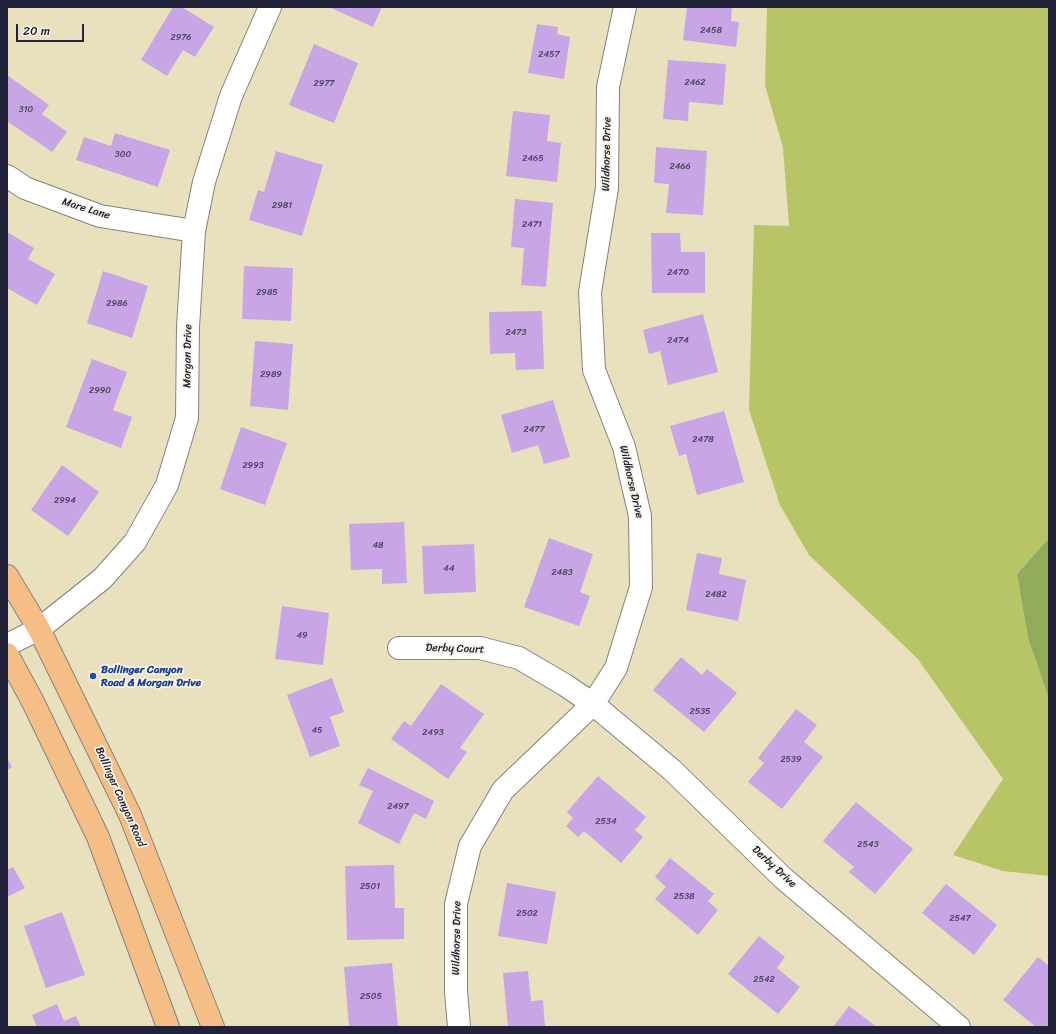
<!DOCTYPE html>
<style>
body{margin:0}
#map{position:relative;width:1056px;height:1034px;overflow:hidden;background:#e9e1be;font-family:Sriracha,sans-serif}
canvas{display:block}
.frame{position:absolute;inset:0;border:8px solid #22223b;pointer-events:none}
.scale{position:absolute;left:16px;top:24px;width:68px;height:18px;box-sizing:border-box;border:2px solid #22223b;border-top:0;padding-left:5px;font-size:12px;line-height:14px;white-space:nowrap;color:#22223b;-webkit-text-stroke:3px #fcf5e5;paint-order:stroke}
</style>
<div id="map">
<canvas width="1056" height="1034"></canvas>
<div class="frame"></div>
<div class="scale">20 m</div>
</div>
<script>
const context = document.querySelector('canvas').getContext('2d');
context.lineJoin = 'round';
function fill(path, color) { context.fillStyle = color; context.fill(path, 'evenodd'); }
function stroke(path, color, width, dash) { context.strokeStyle = color; context.lineWidth = width; context.lineCap = dash ? 'butt' : 'round'; context.setLineDash(dash || []); context.stroke(path); }
function write(font, color, halo, rows, align = 'center') {
  context.font = font + ' Sriracha,sans-serif'; context.lineWidth = 3.5; context.setLineDash([]); context.textBaseline = 'middle'; context.strokeStyle = halo; context.fillStyle = color; for (const [text, x, y, turn = 0] of rows) {
    context.save(); context.translate(x, y); context.rotate((+turn || 0) * Math.PI / 180); context.textAlign = isNaN(turn) ? turn : align; if (halo) context.strokeText(text, 0, 0); context.fillText(text, 0, 0); context.restore();
  }
}
const green = new Path2D(`
 M767,7h282v531l-32,36 11,64 21,61v177l-46,-5 -50,-16 50,-76 -86,-121 -108,-103 -29,-50 -31,-95 5,-185 35,1 -6,-78 -18,-63z`);
const forest = new Path2D(`
 M1049,538v161l-21,-61 -11,-64z`);
const building = new Path2D(`
 M173,7h9l32,20 -19,30 -12,-7 -16,26 -26,-16z
 M329,7h53l-9,20z
 M687,7h45l-1,14 8,1 -3,25 -53,-7z
 M537,24l21,3 -1,7 13,3 -6,42 -36,-6z
 M314,44l44,19 -24,60 -45,-18z
 M668,60l58,4 -3,41 -34,-3 -1,19 -25,-2z
 M7,75l42,30 -7,9 25,18 -15,20 -45,-31z
 M513,111l37,4 -3,26 14,2 -4,39 -51,-6z
 M115,133l55,17 -12,37 -82,-27 8,-23 27,9z
 M656,147l51,4 -4,64 -37,-2 3,-29 -15,-1z
 M276,151l47,14 -21,71 -53,-16 9,-30 6,2z
 M515,199l38,4 -7,84 -25,-2 3,-37 -13,-1z
 M7,232l27,16 -6,11 27,15 -18,31 -30,-17z
 M651,233h29l1,19h24v41h-53z
 M244,266l49,2 -2,53 -49,-2z
 M103,271l45,15 -16,52 -45,-15z
 M542,311l2,58 -28,1 -1,-17 -25,1 -1,-42z
 M703,314l15,58 -50,13 -8,-34 -11,3 -6,-24z
 M255,341l38,3 -5,66 -38,-4z
 M92,359l35,13 -14,38 19,7 -11,31 -55,-21z
 M553,400l17,57 -26,7 -6,-19 -26,8 -11,-38z
 M724,411l20,71 -47,13 -11,-41 -7,2 -9,-30z
 M241,427l46,16 -22,62 -45,-16z
 M62,465l37,27 -31,44 -37,-26z
 M404,522l3,61 -25,1v-15l-31,1 -2,-46z
 M549,538l44,16 -13,38 10,4 -11,30 -55,-19z
 M474,544l2,48 -52,2 -2,-48z
 M697,553l25,5 -3,16 27,6 -8,41 -52,-11z
 M282,606l47,7 -6,52 -48,-6z
 M681,657l21,18 5,-6 30,24 -33,39 -51,-42z
 M332,678l12,34 -14,5 10,29 -30,11 -23,-62z
 M441,684l43,30 -24,34 7,4 -19,27 -57,-40 13,-18 7,5z
 M796,709l21,16 -13,17 19,15 -41,52 -34,-27 16,-19 -6,-5z
 M7,758l5,9 -5,3z
 M368,768l66,33 -8,18 -12,-6 -15,31 -41,-21 15,-32 -14,-6z
 M598,776l48,41 -11,13 8,7 -22,26 -37,-32 -6,6 -12,-11 7,-8 -6,-6z
 M856,802l57,47 -38,45 -26,-22 5,-5 -31,-26z
 M670,858l44,36 -6,7 10,9 -20,25 -43,-36 11,-12 -11,-10z
 M394,865l1,43h9v31l-57,1 -2,-74z
 M13,867l12,21 -18,9v-27z
 M507,883l49,9 -9,52 -49,-8z
 M946,884l51,41 -23,30 -52,-42z
 M62,912l23,63 -39,13 -22,-62z
 M759,936l26,21 -8,11 23,19 -22,27 -50,-40z
 M1038,957l11,9v61h-13l-33,-27z
 M392,963l6,64h-49l-5,-60z
 M528,971l3,30 12,-1 2,27h-37l-5,-54z
 M57,1004l7,17 12,-5 5,11h-44l-5,-12z
 M849,1006l28,21h-44z`);
const minor = new Path2D(`
 M7,176l18,12 75,28 94,15
 M7,645l32,-16 63,-50 33,-37 32,-57 20,-67 1,-91 6,-96 10,-49 27,-86 39,-89
 M399,648h81l39,10 46,27 28,19 79,66 111,108 176,149
 M459,1027l-3,-36v-87l14,-58 33,-56 90,-86 23,-36 25,-81 -1,-71 -16,-69 -30,-77 -4,-78 17,-104 1,-101 17,-80`);
const major = new Path2D(`
 M7,576l32,53 91,186 83,212
 M7,654l26,48 65,135 70,190`);
const markers = [
 [93,676,4,"#1a4fb4"]
];
const numberNames = [
 ["2458",711,31],
 ["2976",181,38],
 ["2457",549,55],
 ["2462",695,83],
 ["2977",324,84],
 ["310",26,110],
 ["300",123,155],
 ["2465",533,159],
 ["2466",680,167],
 ["2981",282,206],
 ["2471",532,225],
 ["2470",678,273],
 ["2985",267,293],
 ["2986",117,304],
 ["2473",516,333],
 ["2474",678,341],
 ["2989",271,375],
 ["2990",100,391],
 ["2477",534,430],
 ["2478",703,440],
 ["2993",253,466],
 ["2994",65,501],
 ["48",378,546],
 ["44",449,569],
 ["2483",562,573],
 ["2482",716,595],
 ["49",302,636],
 ["2535",700,712],
 ["45",317,731],
 ["2493",433,733],
 ["2539",791,760],
 ["2497",398,807],
 ["2534",606,822],
 ["2543",868,845],
 ["2501",370,887],
 ["2538",684,897],
 ["2502",527,914],
 ["2547",960,919],
 ["2542",764,980],
 ["2505",371,997]
];
const streetNames = [
 ["Wildhorse Drive",607,154,-89],
 ["Mare Lane",86,209,17],
 ["Morgan Drive",188,356,-89],
 ["Wildhorse Drive",631,482,77],
 ["Derby Court",455,649,2],
 ["Bollinger Canyon Road",120,797,66],
 ["Derby Drive",774,867,43],
 ["Wildhorse Drive",457,938,-89]
];
const transitNames = [
 ["Bollinger Canyon",101,670],
 ["Road & Morgan Drive",101,683]
];
fill(green, '#b8c567');
fill(forest, '#92aa5c');
fill(building, '#c8a5e5');
stroke(minor, '#86827c', 24);
stroke(major, '#86827c', 24);
stroke(minor, '#fff', 22);
stroke(major, '#f6be87', 22);
for (const [x, y, r, color] of markers) { const dot = new Path2D(); dot.arc(x, y, r, 0, 2 * Math.PI); context.fillStyle = color; context.fill(dot); stroke(dot, '#fcf5e5', 1.5); }
write('9px', '#4c4366', null, numberNames);
write('11px', '#22223b', '#fcf5e5', streetNames);
write('bold 11px', '#164399', '#fcf5e5', transitNames, 'left');
</script>
